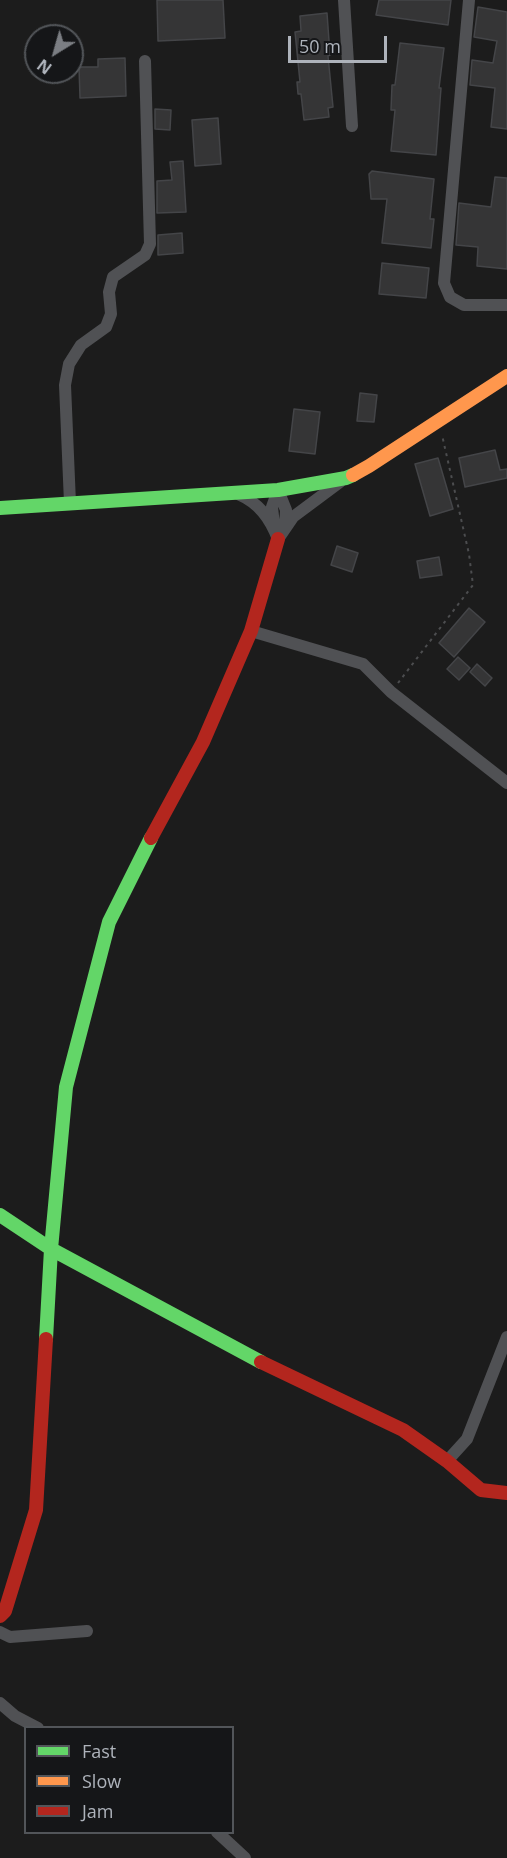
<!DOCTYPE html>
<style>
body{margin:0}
#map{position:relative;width:507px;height:1858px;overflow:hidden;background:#1c1c1c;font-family:"Open Sans",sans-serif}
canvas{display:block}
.legend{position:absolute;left:24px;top:1726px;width:210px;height:108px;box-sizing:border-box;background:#151618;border:2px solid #525559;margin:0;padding:8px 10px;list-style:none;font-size:18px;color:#aeb3bb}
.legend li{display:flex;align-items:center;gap:12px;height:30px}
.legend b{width:30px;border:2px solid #525559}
.north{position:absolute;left:24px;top:24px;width:60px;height:60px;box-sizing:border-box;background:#151618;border:2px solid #525559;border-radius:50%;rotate:217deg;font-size:16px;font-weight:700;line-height:24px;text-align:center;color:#aeb3bb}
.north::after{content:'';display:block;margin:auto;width:21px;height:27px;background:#7b7e83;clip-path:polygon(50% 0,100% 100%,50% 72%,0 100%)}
.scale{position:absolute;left:288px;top:36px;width:99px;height:27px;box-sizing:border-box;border:3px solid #aeb3bb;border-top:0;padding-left:8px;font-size:18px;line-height:21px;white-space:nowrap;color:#aeb3bb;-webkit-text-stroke:4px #151618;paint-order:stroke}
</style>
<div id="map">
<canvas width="507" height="1858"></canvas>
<ul class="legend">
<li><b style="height:8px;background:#63d668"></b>Fast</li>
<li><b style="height:8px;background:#ff974d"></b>Slow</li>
<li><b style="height:8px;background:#b3261e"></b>Jam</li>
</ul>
<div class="north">N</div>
<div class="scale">50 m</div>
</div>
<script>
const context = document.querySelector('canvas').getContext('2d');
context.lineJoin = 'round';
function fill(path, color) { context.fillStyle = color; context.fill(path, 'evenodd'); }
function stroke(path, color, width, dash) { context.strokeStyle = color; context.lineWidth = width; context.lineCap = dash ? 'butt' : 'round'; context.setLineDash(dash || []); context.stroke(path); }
const building = new Path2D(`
 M157,0h66l2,38 -67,3z
 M379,0h72l-3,25 -72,-10z
 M478,7l29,5v117l-16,-2 4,-39 -25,-3 2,-25 21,3 4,-22 -23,-4z
 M327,13l3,42 -2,1 5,51 -5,1 1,9 -25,3 -3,-26h-3l-1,-12h3l-5,-50 6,-1 -1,-15z
 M400,43l44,5 -5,40h2l-5,67 -45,-4 4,-41h-4l1,-25h3z
 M125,58l1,38 -46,2 -1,-31h19v-8z
 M155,109l16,1 -1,20 -15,-1z
 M218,118l3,46 -26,2 -3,-46z
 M183,161l3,51 -29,1v-32l15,-1 -2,-18z
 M372,171l62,8 -4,40h4l-3,29 -49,-5 5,-44h-16l-2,-25z
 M495,177l12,1v91l-30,-3 1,-19 -22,-2 3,-42 32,4z
 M182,233l1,20 -25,2v-20z
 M382,263l47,5 -3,30 -47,-4z
 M360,393l17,2 -3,27 -17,-1z
 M294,409l26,3 -5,42 -26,-3z
 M495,450l5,20 7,-1v9l-42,9 -6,-29z
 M438,458l15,51 -23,7 -15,-52z
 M337,546l21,7 -6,19 -21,-7z
 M439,557l3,18 -22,3 -3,-17z
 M469,608l16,14 -31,35 -15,-14z
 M458,657l12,11 -11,12 -12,-11z
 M477,664l15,14 -7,8 -15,-14z`);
const path = new Path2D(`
 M398,683l75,-98 -4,-31 -27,-119`);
const street = new Path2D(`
 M344,0l8,126
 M469,0l-25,283 6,14 14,8h43
 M238,494c21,9 32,24 40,45l15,-22 47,-35
 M70,503l-5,-118 4,-21 12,-19 25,-18 5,-13 -2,-22 4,-15 32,-22 5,-11 -5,-183
 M274,525l-2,-18 6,-17 8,20 -1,16
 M251,631l112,33 28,28 116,91
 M447,1461l20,-22 40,-102
 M0,1632l10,5 77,-6
 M0,1703l15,13 23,12
 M217,1832l28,26`);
const fast = new Path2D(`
 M0,508l278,-18 68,-12 7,-3
 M0,1215l51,34 210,113
 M46,1339l5,-90 15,-162 43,-165 42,-84`);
const slow = new Path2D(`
 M353,475l16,-9 138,-90`);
const jam = new Path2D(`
 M151,838l52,-96 48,-111 27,-92
 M261,1362l142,68 44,31 34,29 26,3
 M0,1616l5,-5 31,-101 10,-171`);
fill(building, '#353536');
stroke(building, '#444548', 1.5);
stroke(path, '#4c4d4f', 2, [3, 4.5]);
stroke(street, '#505154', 12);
stroke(fast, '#63d668', 14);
stroke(slow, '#ff974d', 14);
stroke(jam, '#b3261e', 14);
</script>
